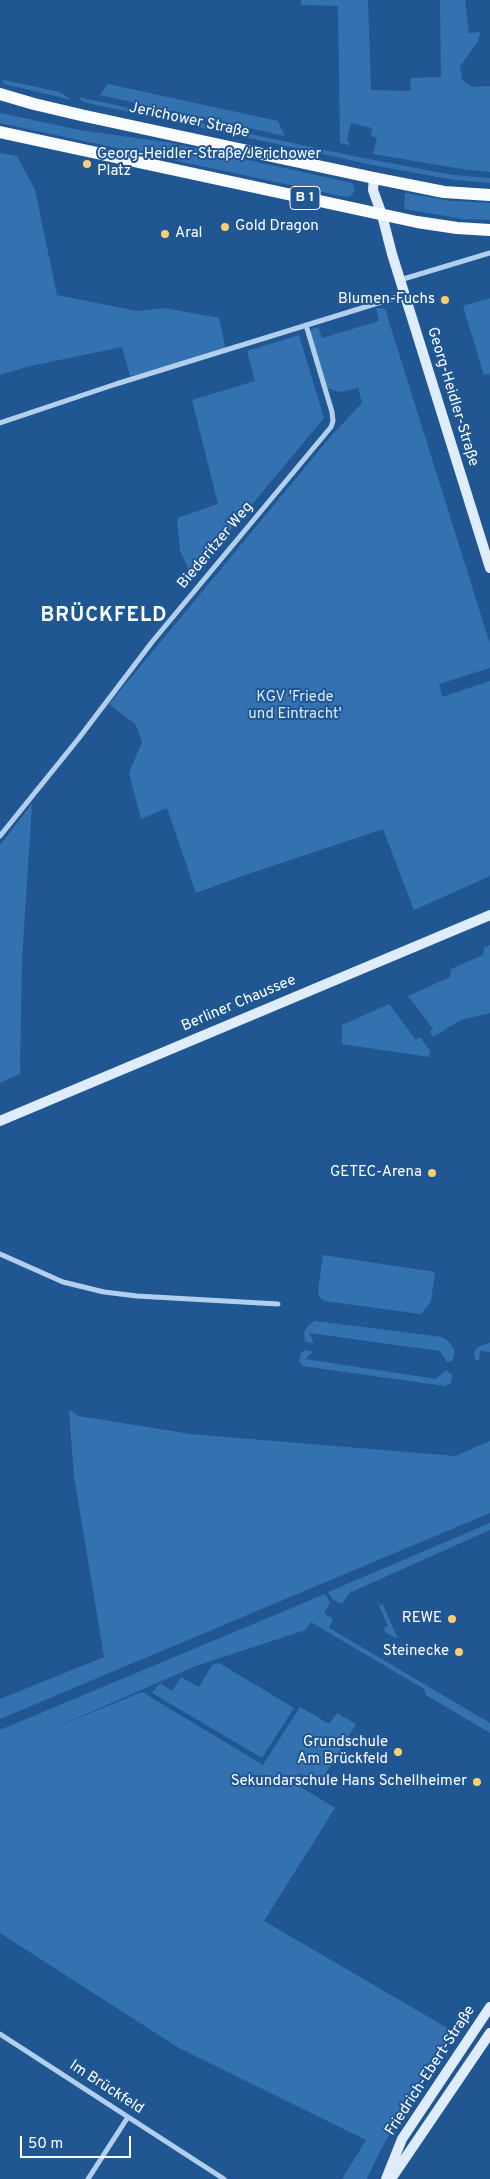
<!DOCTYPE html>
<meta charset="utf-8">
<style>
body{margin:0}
#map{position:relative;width:490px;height:2179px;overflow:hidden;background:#205793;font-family:Overpass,sans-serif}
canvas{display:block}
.scale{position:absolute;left:20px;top:2136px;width:111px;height:22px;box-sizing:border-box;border:2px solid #fff;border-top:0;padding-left:6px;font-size:15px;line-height:18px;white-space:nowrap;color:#fff;-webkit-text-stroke:4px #205793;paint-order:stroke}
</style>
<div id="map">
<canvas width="490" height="2179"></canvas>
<div class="scale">50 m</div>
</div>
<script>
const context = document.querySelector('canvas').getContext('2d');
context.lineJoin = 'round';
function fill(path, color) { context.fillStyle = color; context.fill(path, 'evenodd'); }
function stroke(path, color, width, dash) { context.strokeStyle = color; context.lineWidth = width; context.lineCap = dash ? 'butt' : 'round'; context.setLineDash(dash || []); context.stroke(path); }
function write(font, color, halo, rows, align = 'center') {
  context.font = font + ' Overpass,sans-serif'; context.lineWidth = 4; context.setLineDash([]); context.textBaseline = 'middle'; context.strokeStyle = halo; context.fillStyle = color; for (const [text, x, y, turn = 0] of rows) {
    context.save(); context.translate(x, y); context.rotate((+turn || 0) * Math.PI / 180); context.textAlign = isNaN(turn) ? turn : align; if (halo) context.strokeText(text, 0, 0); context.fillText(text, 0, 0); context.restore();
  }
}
const green = new Path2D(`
 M301,0h67l3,90 39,1 1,-13 30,-1 -1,-77h25l4,33 11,-1 -2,10 -18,24 2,14 10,7 18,-1v86l-28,-3 -89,-15 4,-16 -6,-2 1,-8 -21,-5 -4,17 3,2 -1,3 -9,-2 -2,-137 -37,-1z
 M4,80l55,12 13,8 -68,-16 -2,-3z
 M108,84l170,37 7,15 -185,-41z
 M78,97l275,59 100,19 37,3v5l-35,-3 -73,-13 -299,-65z
 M0,113l80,17 91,13 181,40 3,7 -4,6 -5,1 -337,-72 -9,-2z
 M0,153l17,3 18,34 22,105 80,16 27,-3 55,10 7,33 -96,25 -8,-29 -96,20 -26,8z
 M405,193l47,8 38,2v17l-27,-1 -59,-10z
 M490,298v79l-1,-4 -5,2 -21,-69z
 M381,308l4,1 105,335v24l-51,16 3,13 48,-16v195l-76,34 -31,-81 -141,47 -46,17 -29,-85 -26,11 -12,-46 13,-31 -6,-17 -27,-21 222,-268 31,-33 -4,-15 -17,4 -15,-4 -17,-55 3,-4 6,-2 4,11 57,-17 -3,-12z
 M299,335l25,83 -132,158 -12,-25 -3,-33 41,-14 -26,-104 63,-19 -8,-30z
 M32,804l-10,155 -2,115 -20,9v-238z
 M490,945v68l-29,7 -28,17 -3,-5 3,-3 -25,-33 42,-19 1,-8 32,-14 1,-7z
 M389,1004l27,36 4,-3 10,14 -1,6 -87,-13v-19z
 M323,1255l112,17 -4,29 -10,13 -97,-13 -5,-5 -1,-4z
 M315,1321l127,16c10,6 16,13 10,24l-5,1 -7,-11 -131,-18 5,10 -8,-1c-5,-10 1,-17 9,-21z
 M490,1343v9l-10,-1 -1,10 -4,-2 -1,-7 6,-6z
 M306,1350l7,2 -8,7 131,20 10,-9 6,5 -1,8 -6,3 -142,-20 -4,-5 2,-8z
 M69,1410l10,6 111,18 265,22 35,-15v72l-490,206v-20l104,-42 -30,-181z
 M490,1523v7l-141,63 -7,11 -10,-5 -4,-7z
 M325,1594l5,8 -6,11 9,6 -4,9 161,95v10l-64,-38 -2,-6 -113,-67 -6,8 -109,36 -142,62 88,-36 121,73 37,-58 29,17 8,-11 19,11 -37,60 -19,-11 -6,10 41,25 -71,113 192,112c-32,47 -66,93 -89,146h-25l24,-39 -187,-92 -179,-115v-203z
 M377,1601l3,4h3l15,34 -13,-7 -1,-4 4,-2z
 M219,1663l75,45 -32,50 -110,-65 8,-10 12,8 9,-14 18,10 13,-22z`);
const street = new Path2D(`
 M400,280l90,-27
 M0,423l116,-39 288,-89
 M0,836l79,-98 73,-96 179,-215 2,-6 -1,-9 -26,-87
 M0,1254l63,28 41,10 33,4 141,8
 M0,2034l224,145
 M88,2179l40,-62`);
const secondary = new Path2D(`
 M374,178l-1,12 9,25 10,39 98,314
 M0,1121l490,-206
 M386,2179l16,-40 88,-132
 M391,2179l99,-146`);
const primary = new Path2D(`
 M0,94l34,10 51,12 289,62 70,14 46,3
 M0,132l417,90 40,6 33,2`);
const markers = [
 [87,164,5,"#fbce73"],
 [225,227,5,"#fbce73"],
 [165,234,5,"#fbce73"],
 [445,300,5,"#fbce73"],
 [432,1173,5,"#fbce73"],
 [452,1619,5,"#fbce73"],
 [459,1652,5,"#fbce73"],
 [398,1752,5,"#fbce73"],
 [477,1782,5,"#fbce73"]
];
const shields = [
 [305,198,30]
];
const shieldNames = [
 ["B 1",305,198]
];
const streetNames = [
 ["Jerichower Straße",189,121,12],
 ["Georg-Heidler-Straße",452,397,73],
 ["Biederitzer Weg",216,546,-50],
 ["Berliner Chaussee",239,1004,-23],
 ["Friedrich-Ebert-Straße",431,2071,-57],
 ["Im Brückfeld",106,2088,33]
];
const poiNames = [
 ["Georg-Heidler-Straße/Jerichower",97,155,"left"],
 ["Platz",97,172,"left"],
 ["Gold Dragon",235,227,"left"],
 ["Aral",175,234,"left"],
 ["Blumen-Fuchs",435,300],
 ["GETEC-Arena",422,1173],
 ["REWE",442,1619],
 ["Steinecke",449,1652],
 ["Grundschule",388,1743],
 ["Am Brückfeld",388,1760],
 ["Sekundarschule Hans Schellheimer",467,1782]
];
const parkNames = [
 ["KGV 'Friede",295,698],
 ["und Eintracht'",295,715]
];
const districtNames = [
 ["BRÜCKFELD",104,617]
];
fill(green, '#3471b1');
stroke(street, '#b2d0ee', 5);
stroke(secondary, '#dfecfa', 10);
stroke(primary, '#f9fcff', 12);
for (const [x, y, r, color] of markers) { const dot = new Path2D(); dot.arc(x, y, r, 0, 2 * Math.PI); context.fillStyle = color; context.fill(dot); stroke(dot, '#205793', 2); }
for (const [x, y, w] of shields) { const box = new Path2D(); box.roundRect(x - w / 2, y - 11.5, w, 23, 4); context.fillStyle = '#205793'; context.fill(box); stroke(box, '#fff', 1); }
write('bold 14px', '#fff', null, shieldNames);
write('15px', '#fff', '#205793', streetNames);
write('15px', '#fff', '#205793', poiNames, 'right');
write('15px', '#d8e9fa', '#205793', parkNames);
context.letterSpacing = '1px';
write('bold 20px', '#fff', '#205793', districtNames);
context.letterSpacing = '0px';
</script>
